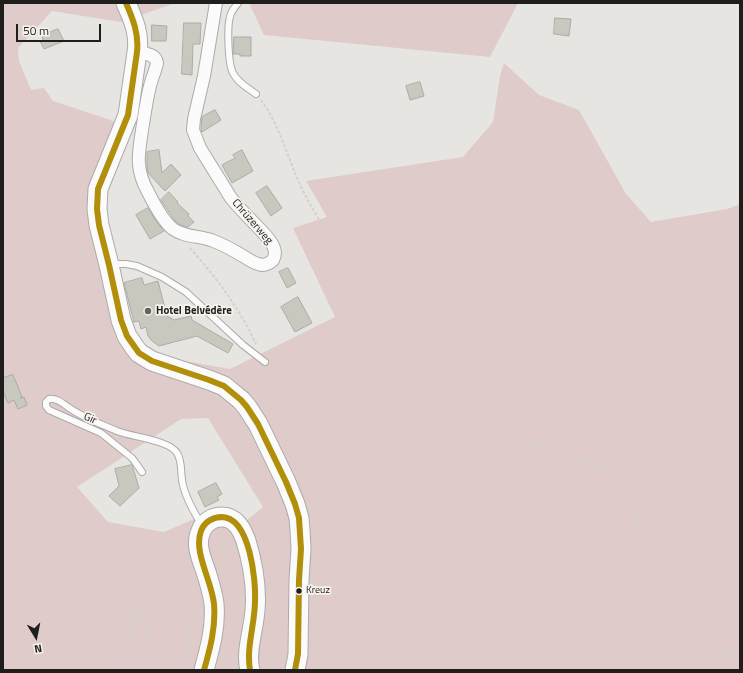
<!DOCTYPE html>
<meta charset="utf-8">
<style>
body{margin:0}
#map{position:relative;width:743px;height:673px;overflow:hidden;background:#e7e5e2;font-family:"Titillium Web",sans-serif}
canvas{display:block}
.frame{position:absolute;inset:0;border:4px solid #201e1c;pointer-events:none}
.north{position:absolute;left:16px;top:617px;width:40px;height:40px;-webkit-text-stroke:3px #f6f2ed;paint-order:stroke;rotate:170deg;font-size:11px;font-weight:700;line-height:16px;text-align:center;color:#201e1c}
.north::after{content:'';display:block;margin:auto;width:14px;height:18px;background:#201e1c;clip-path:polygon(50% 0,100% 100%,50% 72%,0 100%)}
.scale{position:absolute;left:16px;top:24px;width:85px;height:18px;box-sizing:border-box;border:2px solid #201e1c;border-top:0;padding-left:5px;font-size:12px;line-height:14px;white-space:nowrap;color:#201e1c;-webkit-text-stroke:3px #f6f2ed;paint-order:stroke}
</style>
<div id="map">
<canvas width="743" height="673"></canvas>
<div class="frame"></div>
<div class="north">N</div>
<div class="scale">50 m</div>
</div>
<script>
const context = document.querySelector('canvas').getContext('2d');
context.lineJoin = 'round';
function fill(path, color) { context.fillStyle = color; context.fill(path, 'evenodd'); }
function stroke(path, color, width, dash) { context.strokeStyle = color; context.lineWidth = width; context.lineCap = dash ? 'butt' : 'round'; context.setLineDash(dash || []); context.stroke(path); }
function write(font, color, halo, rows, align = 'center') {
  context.font = font + ' "Titillium Web",sans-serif'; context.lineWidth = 3.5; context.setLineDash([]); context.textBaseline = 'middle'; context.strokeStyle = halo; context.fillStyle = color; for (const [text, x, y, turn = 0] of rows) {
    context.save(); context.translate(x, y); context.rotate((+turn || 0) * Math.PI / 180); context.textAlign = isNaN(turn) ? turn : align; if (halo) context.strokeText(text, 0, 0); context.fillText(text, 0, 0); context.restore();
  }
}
const green = new Path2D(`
 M3,3h172l-54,19 -69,-11 -34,37 1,13 12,29 13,-2 9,13 58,19 19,10 -28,64 21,129 23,31 84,15 105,-52 -42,-89 34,-11 -21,-36 157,-24 30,-35 7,-46 4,-13 35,32 40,15 47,84 25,28 76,-13 13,-5v466h-737zM208,418l55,89 -18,15 -25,-14 -56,24 -56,-10 -31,-35 104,-68z
 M249,3h269l-28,54 -226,-22z`);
const building = new Path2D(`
 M555,18l16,1 -2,17 -15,-2z
 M184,23h17l-1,21h-7l-1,31 -10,-1z
 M152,25l15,1 -1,15h-14z
 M58,29l6,12 -20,8 -4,-8 3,-1 -1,-4z
 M234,37h17v19h-11v-2h-6z
 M420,82l4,14 -14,4 -4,-14z
 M215,110l6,10 -19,12 -1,-3 1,-12z
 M159,150l3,23 9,-9 10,11 -16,16 -17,-18 -1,-7v-14z
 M242,150l11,21 -21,12 -10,-18 13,-7 -2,-3z
 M267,186l15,22 -11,8 -15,-23z
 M169,192l9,10 -1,1 12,11 -1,2 6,6 -6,5 -7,-2 -6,-4 -14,-21z
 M148,208l8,13 8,10 -14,8 -14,-24z
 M288,268l8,15 -9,5 -8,-16z
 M142,278l2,7 14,-4 9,35 7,4 17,-4 1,4 41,24 -5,9 -31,-17 -38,10 -7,-5 -4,-5 -2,-9 -5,2 -2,-8 -5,1 -10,-39z
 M298,297l14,26 -17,9 -14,-25z
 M13,375l9,22 -2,1 4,-1 3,8 -9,4 -4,-9 -6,3 -5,-12v-13z
 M132,465l1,3 6,20 -19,18 -11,-10 10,-10 -4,-17z
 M216,483l6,11 -5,3 2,3 -14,7 -7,-15z`);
const path = new Path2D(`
 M261,100c17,23 25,52 36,78 9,20 19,38 32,56l47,58 40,36 11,12 27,38 25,41 11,10 13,7 101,32c25,10 36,30 33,56 -1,10 -5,20 -4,30 0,19 10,35 17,52 3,8 7,18 13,24 7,6 22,3 30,5 7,2 13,10 20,13 8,4 19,5 27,7
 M190,248c26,29 50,61 66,96
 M268,370l12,30 11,56
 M3,456l36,21 10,7 8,8 19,24 10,17 13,29 3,6 27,29 11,18
 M126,670l2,-10 1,-33 4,-7 7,-5 5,9 2,8 3,38
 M186,670l4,-14 1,-10 -1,-24 3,-4 7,-3`);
const service = new Path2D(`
 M238,3c-3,4 -7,8 -8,14 -3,9 -2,47 3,56 4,9 15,15 23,21
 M112,264h14l11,2 25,11 24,15 57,53 22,17
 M142,472l-7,-10 -3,-4 -31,-25 -52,-23 -3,-4v-4l3,-3c8,-1 13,4 19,8 15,11 33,17 49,24 15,6 52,9 60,22 6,9 3,22 6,32 3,14 11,27 18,39`);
const minor = new Path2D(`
 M137,52c7,1 19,2 20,11 0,3 -6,18 -7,23 -3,12 -5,25 -7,38 -4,27 -9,43 5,68 5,10 16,30 25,37 11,8 26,7 38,11 11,4 22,10 32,16 6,4 13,8 19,9 5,0 8,-2 11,-5 2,-4 3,-7 1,-12 -3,-9 -12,-16 -18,-23 -9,-9 -17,-17 -25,-27l-31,-50 -5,-13 -2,-5 1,-11 10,-43 12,-73`);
const primary = new Path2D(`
 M126,3c7,16 14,31 11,49l-9,63 -30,74 -1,20 2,16 10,40 12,55 6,16 8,12 4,5 13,8 57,19 15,6 6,5 11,9 6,7 11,17 28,58 9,22 4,14 1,12 1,19 -2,31 -1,74 -1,6 -2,10
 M204,670c6,-22 12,-43 10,-66 -1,-10 -4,-19 -7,-29 -4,-14 -13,-29 -6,-44 3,-9 12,-14 21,-14 14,0 20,13 24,24 7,23 11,45 9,69 -1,18 -10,43 -5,60`);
const bus1 = new Path2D(`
 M126,3c7,16 13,31 11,49l-9,63 -30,74 -1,20 2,16 10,40 12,55 6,16 12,17 13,8 57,19 15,6 17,14 6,7 11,17 28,58 9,22 4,14 2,31 -2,31 -1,74 -3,16
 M204,670c6,-21 12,-43 10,-66 -2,-23 -21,-52 -13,-73 3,-9 12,-14 21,-14 28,1 34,63 33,84 0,23 -9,46 -5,69`);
const markers = [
 [148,311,4,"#666461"],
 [299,591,3.5,"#201e1c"]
];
const busNames = [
 ["Kreuz",306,591]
];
const streetNames = [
 ["Chrüzerweg",252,222,49],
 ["Gir",90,419,24]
];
const poiNames = [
 ["Hotel Belvédère",156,311]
];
fill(green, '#dfcbca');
fill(building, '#c9c8bf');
stroke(building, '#acaba9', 1);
stroke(service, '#acaba9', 8);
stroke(minor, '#acaba9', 14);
stroke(primary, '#acaba9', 21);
stroke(path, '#d1d1cf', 2, [3, 2]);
stroke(service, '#fbfbfb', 6);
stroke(minor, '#fbfbfb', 12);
stroke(primary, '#fbfbfb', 19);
stroke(bus1, '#b18f0a', 6);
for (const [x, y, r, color] of markers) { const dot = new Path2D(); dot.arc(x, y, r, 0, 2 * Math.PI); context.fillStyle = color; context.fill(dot); stroke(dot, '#f6f2ed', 1.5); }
write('10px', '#201e1c', '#f6f2ed', busNames, 'left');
write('11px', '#201e1c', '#f6f2ed', streetNames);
write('bold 11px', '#201e1c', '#f6f2ed', poiNames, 'left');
</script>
